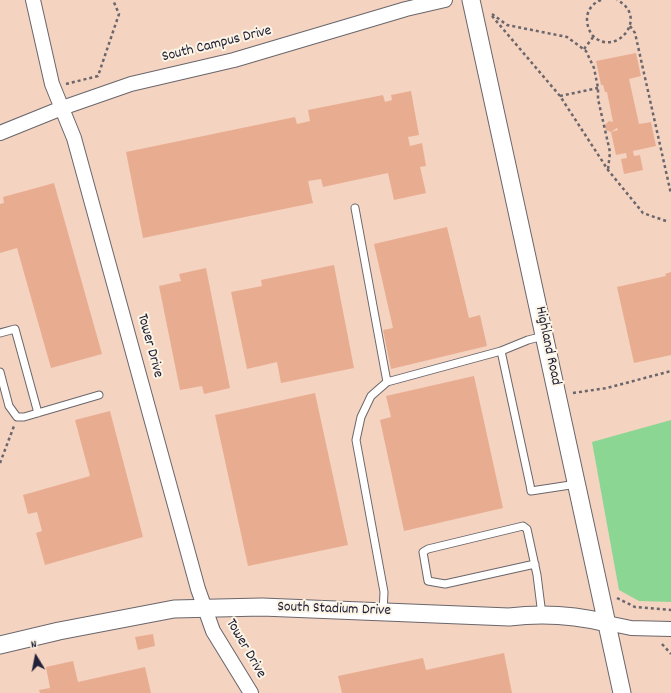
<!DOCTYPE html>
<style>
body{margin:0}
#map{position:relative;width:671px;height:693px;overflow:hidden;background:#f0e3c4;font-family:Dekko,sans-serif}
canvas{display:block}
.north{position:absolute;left:16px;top:637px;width:40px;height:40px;-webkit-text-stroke:3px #fcf5e5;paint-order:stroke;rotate:350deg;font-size:11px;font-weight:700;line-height:16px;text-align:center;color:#22223b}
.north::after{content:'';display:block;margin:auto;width:14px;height:18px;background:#22223b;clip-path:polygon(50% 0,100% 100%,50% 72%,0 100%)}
</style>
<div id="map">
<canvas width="671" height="693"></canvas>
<div class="north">N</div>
</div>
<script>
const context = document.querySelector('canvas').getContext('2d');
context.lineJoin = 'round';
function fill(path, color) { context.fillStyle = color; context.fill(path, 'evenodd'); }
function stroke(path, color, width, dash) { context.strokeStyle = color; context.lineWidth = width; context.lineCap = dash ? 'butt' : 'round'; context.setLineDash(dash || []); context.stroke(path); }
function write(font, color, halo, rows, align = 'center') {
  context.font = font + ' Dekko,sans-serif'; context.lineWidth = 4; context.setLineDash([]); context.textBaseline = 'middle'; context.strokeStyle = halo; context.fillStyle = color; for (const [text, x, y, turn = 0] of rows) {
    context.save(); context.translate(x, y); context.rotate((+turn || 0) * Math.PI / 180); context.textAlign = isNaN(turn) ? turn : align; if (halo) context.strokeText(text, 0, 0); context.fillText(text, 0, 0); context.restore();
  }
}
const built = new Path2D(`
 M0,0h671v693h-671z`);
const green = new Path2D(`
 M671,420v182l-32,-1 -20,-11 -27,-148z`);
const building = new Path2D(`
 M636,53l5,23 -12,3 10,45 12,-2 5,24 -23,5 1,5 6,-1 3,15 -19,4 -3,-15 6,-1 -1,-5 -10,2 -5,-23 7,-2 -1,-2 -6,4 -5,-2 -1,-5 4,-4 4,1 -6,-30h-2l-2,-7h-2l-5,-24z
 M411,91l8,44 -11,2 2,9 12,-3 4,23 -6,1 6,26 -32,7 -6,-27 -65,14 -2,-8 -13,2 5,22 -170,35 -17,-86 169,-35 2,7 13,-3 -2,-11 75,-15 2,7 7,-2 -1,-5z
 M54,183l48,171 -51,14 -34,-120 -17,5v-49l4,-1 -1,-6z
 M447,227l22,91 11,-3 7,31 -96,23 -8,-39 10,-2 -19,-84z
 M334,265l20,103 -73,15 -4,-21 -30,7 -16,-77 31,-6 -1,-6z
 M206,268l24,120 -26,6 -2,-8 -22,4 -21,-104 22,-5 -2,-7z
 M671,272v83l-37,8 -17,-76 49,-11 -1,-2z
 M474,376l29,132 -99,23 -24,-111 11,-3 -5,-21z
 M315,393l33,152 -100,21 -33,-151z
 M110,411l33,126 -98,28 -9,-32 6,-2 -5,-19 -9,2 -5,-19 67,-19 -15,-56z
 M153,634l2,12 -17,4 -3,-13z
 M504,653l8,40h-170l-4,-17 85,-18 3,12z
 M73,661l5,21 67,-15 6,26h-111l-1,-3 11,-2 -4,-21z`);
const path = new Path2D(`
 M601,0c-8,3 -14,10 -14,19 0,6 2,12 6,17 23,22 57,-19 24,-36
 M492,14l15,11 60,12 19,14 8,17 4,20v11l12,53 -2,18
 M492,16l68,80 48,74 35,43 23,8
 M630,26l5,7 36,161
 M584,49l10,-13
 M66,84l32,-8 21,-62 -6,-14
 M560,96l38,-8
 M573,393l34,-5 64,-17
 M0,463l14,-37
 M617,598l18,9 36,3
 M662,644l9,10`);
const service = new Path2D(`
 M355,208l32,174
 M0,333l15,-4 23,84
 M544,336l-16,4 -27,11 29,134 1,6 46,-7
 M0,372l9,34 8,11h7l75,-22
 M535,564l-90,20 -17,-3 -5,-29 5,-3 95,-23 4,3 10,46 5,40
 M383,612l1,-20 -28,-152 5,-23 10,-21 16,-14 114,-31`);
const minor = new Path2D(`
 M33,0l19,84 22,54 124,451 15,42 38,62
 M0,133l62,-25 69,-24 103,-24 172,-51 39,-9
 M607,623l24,5 40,1`);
const tertiary = new Path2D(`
 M471,0l151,693
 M0,645l59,-14 115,-22 88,-2 247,10c33,-4 66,-2 98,6`);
const streetNames = [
 ["South Campus Drive",217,45,-14],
 ["Tower Drive",149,346,75],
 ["Highland Road",547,346,78],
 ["South Stadium Drive",334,610,2],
 ["Tower Drive",245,649,60]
];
fill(built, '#f5d3c1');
fill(green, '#8bd692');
fill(building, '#e8ad91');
stroke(service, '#6a666b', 9);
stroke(minor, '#6a666b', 16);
stroke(tertiary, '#6a666b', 19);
stroke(path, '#6a666b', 2.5, [3, 3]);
stroke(service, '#fff', 7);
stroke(minor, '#fff', 14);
stroke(tertiary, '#fff', 17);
write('15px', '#22223b', '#fcf5e5', streetNames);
</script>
